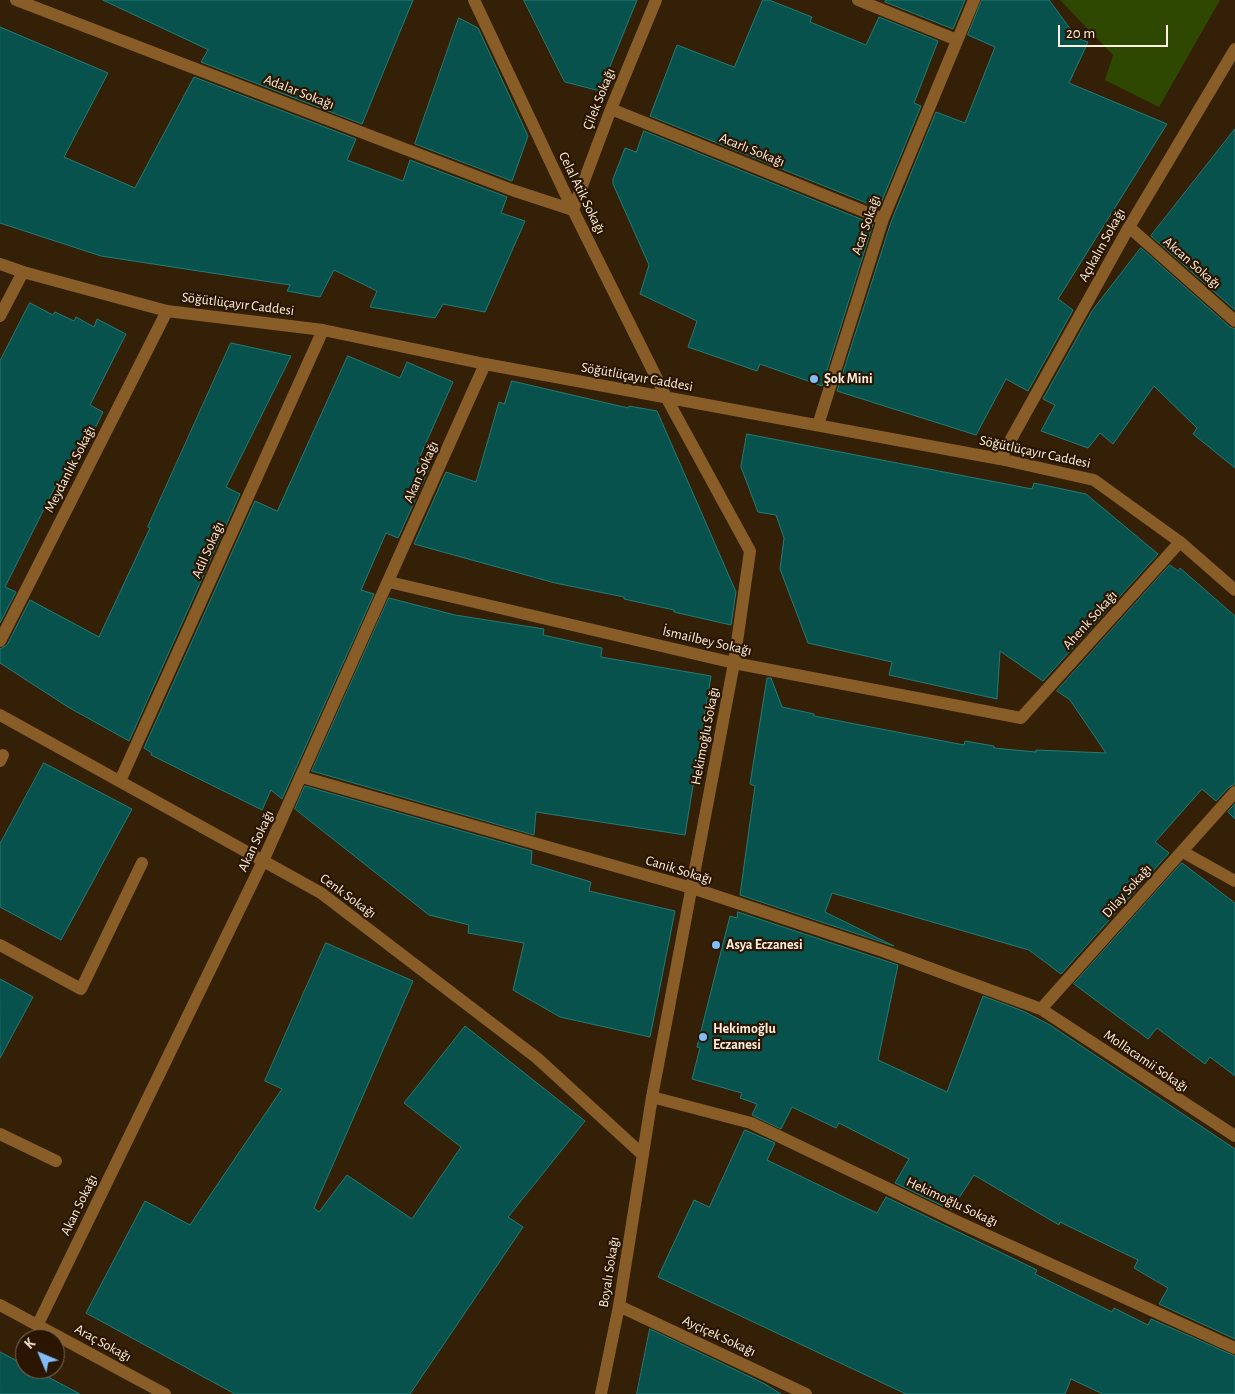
<!DOCTYPE html>
<meta charset="utf-8">
<style>
body{margin:0}
#map{position:relative;width:1235px;height:1394px;overflow:hidden;background:#342006;font-family:"Alegreya Sans",sans-serif}
canvas{display:block}
.north{position:absolute;left:15px;top:1329px;width:50px;height:50px;box-sizing:border-box;background:#2a1600;border:1px solid #7e6d5a;border-radius:50%;rotate:315deg;font-size:14px;font-weight:700;line-height:20px;text-align:center;color:#fdefe0}
.north::after{content:'';display:block;margin:auto;width:18px;height:22px;background:#80bdfa;clip-path:polygon(50% 0,100% 100%,50% 72%,0 100%)}
.scale{position:absolute;left:1058px;top:25px;width:110px;height:22px;box-sizing:border-box;border:2px solid #fdefe0;border-top:0;padding-left:6px;font-size:15px;line-height:18px;white-space:nowrap;color:#fdefe0;-webkit-text-stroke:4px #2a1600;paint-order:stroke}
</style>
<div id="map">
<canvas width="1235" height="1394"></canvas>
<div class="north">K</div>
<div class="scale">20 m</div>
</div>
<script>
const context = document.querySelector('canvas').getContext('2d');
context.lineJoin = 'round';
function fill(path, color) { context.fillStyle = color; context.fill(path, 'evenodd'); }
function stroke(path, color, width, dash) { context.strokeStyle = color; context.lineWidth = width; context.lineCap = dash ? 'butt' : 'round'; context.setLineDash(dash || []); context.stroke(path); }
function write(font, color, halo, rows, align = 'center') {
  context.font = font + ' "Alegreya Sans",sans-serif'; context.lineWidth = 4.5; context.setLineDash([]); context.textBaseline = 'middle'; context.strokeStyle = halo; context.fillStyle = color; for (const [text, x, y, turn = 0] of rows) {
    context.save(); context.translate(x, y); context.rotate((+turn || 0) * Math.PI / 180); context.textAlign = isNaN(turn) ? turn : align; if (halo) context.strokeText(text, 0, 0); context.fillText(text, 0, 0); context.restore();
  }
}
const green = new Path2D(`
 M1060,0h160l-61,107 -54,-27 8,-25z`);
const building = new Path2D(`
 M103,0h310l-51,124 -161,-62 7,-12z
 M524,0h113l-37,91 -35,-9z
 M763,0h6l43,17 -2,5 56,23 13,-28 59,24 -24,62 7,3 -42,102 -229,-92 27,-71 57,22z
 M886,0h79l-12,29 -68,-27z
 M982,0h67l28,38 11,4 -19,41 98,41 -109,175 15,11 -45,81 -22,-12 -30,56 -139,-44 54,-169 45,-110 29,11 30,-76 -27,-12z
 M459,18l19,10 50,108 -16,45 -97,-37z
 M0,27l108,46 -44,84 71,31 59,-111 162,62 -9,21 56,21 7,-21 97,37 -6,16 24,8 -40,91 -42,-8 -8,14 -65,-11 7,-16 -43,-21 -14,27 -33,-6 3,-6 -189,-29 -101,-33z
 M1235,129v181l-84,-74z
 M644,131l229,93 -51,162 -62,-22 -3,7 -69,-24 9,-26 -57,-27 9,-29 -36,-81v-5l12,-31 11,4z
 M1141,248l89,79 5,2v139l-42,-34 4,-6 -43,-42 -41,58 -13,-11 -12,15 -47,-17 14,-26 -12,-6 49,-88z
 M30,303l23,12 2,-3 19,9 2,-4 18,10 3,-8 29,15 -36,71 13,7 -37,76 -9,-5 -52,104 11,5 -16,31v-262z
 M231,343l60,13 -65,131 14,7 -111,247 -61,-34 -68,-44v-14l7,-4 23,-45 69,37 51,-109 -2,-1z
 M348,356l52,22 7,-16 46,20 -36,81 13,4 -32,71 -12,-5 -25,57 13,4 -92,205 -11,-9 -9,20 -111,-55 1,-2 -8,-5 111,-247 22,10z
 M512,381l116,27 1,-2 28,5 79,181 -5,33 -57,-13v-2l-50,-11v-2l-69,-14 -141,-39 32,-72 30,10 23,-80 5,2z
 M747,434l285,55 2,-6 52,11 72,60 -115,127 -43,-30 -3,48 -108,-24 3,-13 -84,-19 -28,-74 4,-31 -8,-23 -18,-3 -17,-45z
 M1170,565l8,6 2,-3 55,48v168l-6,3 -13,14 -14,-12 -47,53 14,11 -108,121 -32,-24 -197,-57 -7,19 69,34 -154,-51 15,-109 -5,-2 17,-106h4l11,29 32,7v2l150,29 1,-4 29,5v2l42,4v-2l70,3 -36,-53 -13,-9z
 M389,598l66,17 89,14 -1,6 59,13 -1,9 110,19 -26,159 -149,-23 -2,23 -222,-64z
 M44,763l88,46 -71,131 -61,-33v-63z
 M305,786l227,65 -1,13 60,18 -2,9 86,20 -25,126 -90,-20 -47,-27 11,-47 -56,-10 1,-8 -40,-10 -134,-106z
 M1235,804v15l-7,-7z
 M1182,863l53,40v173l-25,-19 -5,7 -48,-36 -9,11 -74,-55z
 M738,912l160,53 -20,95 69,32 36,-96 40,15 27,14 185,124v190l-76,-35 9,-16 -34,-20 4,-8 -78,-38 -1,3 -85,-50 -23,35 -56,-27 14,-24 -70,-36 -3,5 -44,-21 -11,22 -29,-14 5,-11 -17,-6 2,-5 -50,-14 8,-31 -3,-1 33,-131 7,2z
 M326,943l87,38 -99,227 5,4 28,-37 65,44 49,-72 -57,-44 61,-77 120,95 -77,96 15,10 -113,167h-175l-149,-81 59,-112 45,24 92,-136 -17,-8z
 M0,979l33,18 -33,61z
 M745,1130l30,13 -8,17 110,53 9,-16 151,73 -2,4 77,38 2,-4 34,17 3,-6 84,37v38h-132l-32,-15 -6,15h-159l-248,-117 36,-77 15,7z
 M650,1329l115,55 16,10h-144z
 M0,1352l25,13v4h8l47,25h-80z`);
const minor = new Path2D(`
 M16,0l496,190 61,20 38,-101 45,-109
 M474,0l99,210 93,187 84,154 -16,112 -82,434 -33,209 -18,88
 M858,0l99,40
 M611,109l272,110
 M1129,227l106,94
 M0,264l23,8 144,39 156,19 162,34 515,95 94,21 86,62 55,48
 M0,316l23,-44
 M818,425l65,-206 91,-219
 M1000,459l129,-232 106,-178
 M389,582l345,81 287,55 159,-176
 M0,641l167,-330
 M0,715l321,178 216,165 106,97
 M0,761l3,-6
 M302,777l390,111 191,63 158,58 194,127
 M120,781l203,-451
 M1183,852l52,29
 M0,945l81,44 61,-126
 M1041,1009l194,-217
 M652,1097l99,26 209,100 275,125
 M0,1134l56,27
 M0,1305l165,89
 M619,1306l187,88
 M38,1324l225,-463 222,-497`);
const markers = [
 [814,379,5,"#80bdfa"],
 [716,945,5,"#80bdfa"],
 [703,1037,5,"#80bdfa"]
];
const streetNames = [
 ["Adalar Sokağı",299,92,21],
 ["Çilek Sokağı",599,99,-68],
 ["Acarlı Sokağı",752,150,22],
 ["Celal Atik Sokağı",582,193,64],
 ["Acar Sokağı",866,225,-71],
 ["Açıkalın Sokağı",1102,245,-61],
 ["Akcan Sokağı",1192,263,41],
 ["Söğütlüçayır Caddesi",238,304,7],
 ["Söğütlüçayır Caddesi",637,377,10],
 ["Söğütlüçayır Caddesi",1035,452,12],
 ["Meydanlık Sokağı",70,469,-63],
 ["Akan Sokağı",421,472,-66],
 ["Adil Sokağı",208,550,-66],
 ["Ahenk Sokağı",1090,620,-48],
 ["İsmailbey Sokağı",707,641,13],
 ["Hekimoğlu Sokağı",705,736,-79],
 ["Akan Sokağı",256,841,-65],
 ["Canik Sokağı",679,870,17],
 ["Dilay Sokağı",1127,891,-48],
 ["Cenk Sokağı",348,896,36],
 ["Mollacamii Sokağı",1146,1061,34],
 ["Hekimoğlu Sokağı",952,1202,25],
 ["Akan Sokağı",79,1205,-64],
 ["Boyalı Sokağı",609,1272,-81],
 ["Ayçiçek Sokağı",719,1336,25],
 ["Araç Sokağı",103,1343,29]
];
const poiNames = [
 ["Şok Mini",824,379],
 ["Asya Eczanesi",726,945],
 ["Hekimoğlu",713,1029],
 ["Eczanesi",713,1045]
];
fill(green, '#2e4801');
fill(building, '#08524e');
stroke(building, '#227c77', 1);
stroke(minor, '#895d27', 12);
for (const [x, y, r, color] of markers) { const dot = new Path2D(); dot.arc(x, y, r, 0, 2 * Math.PI); context.fillStyle = color; context.fill(dot); stroke(dot, '#2a1600', 2); }
write('14px', '#fdefe0', '#2a1600', streetNames);
write('bold 14px', '#fdefe0', '#2a1600', poiNames, 'left');
</script>
